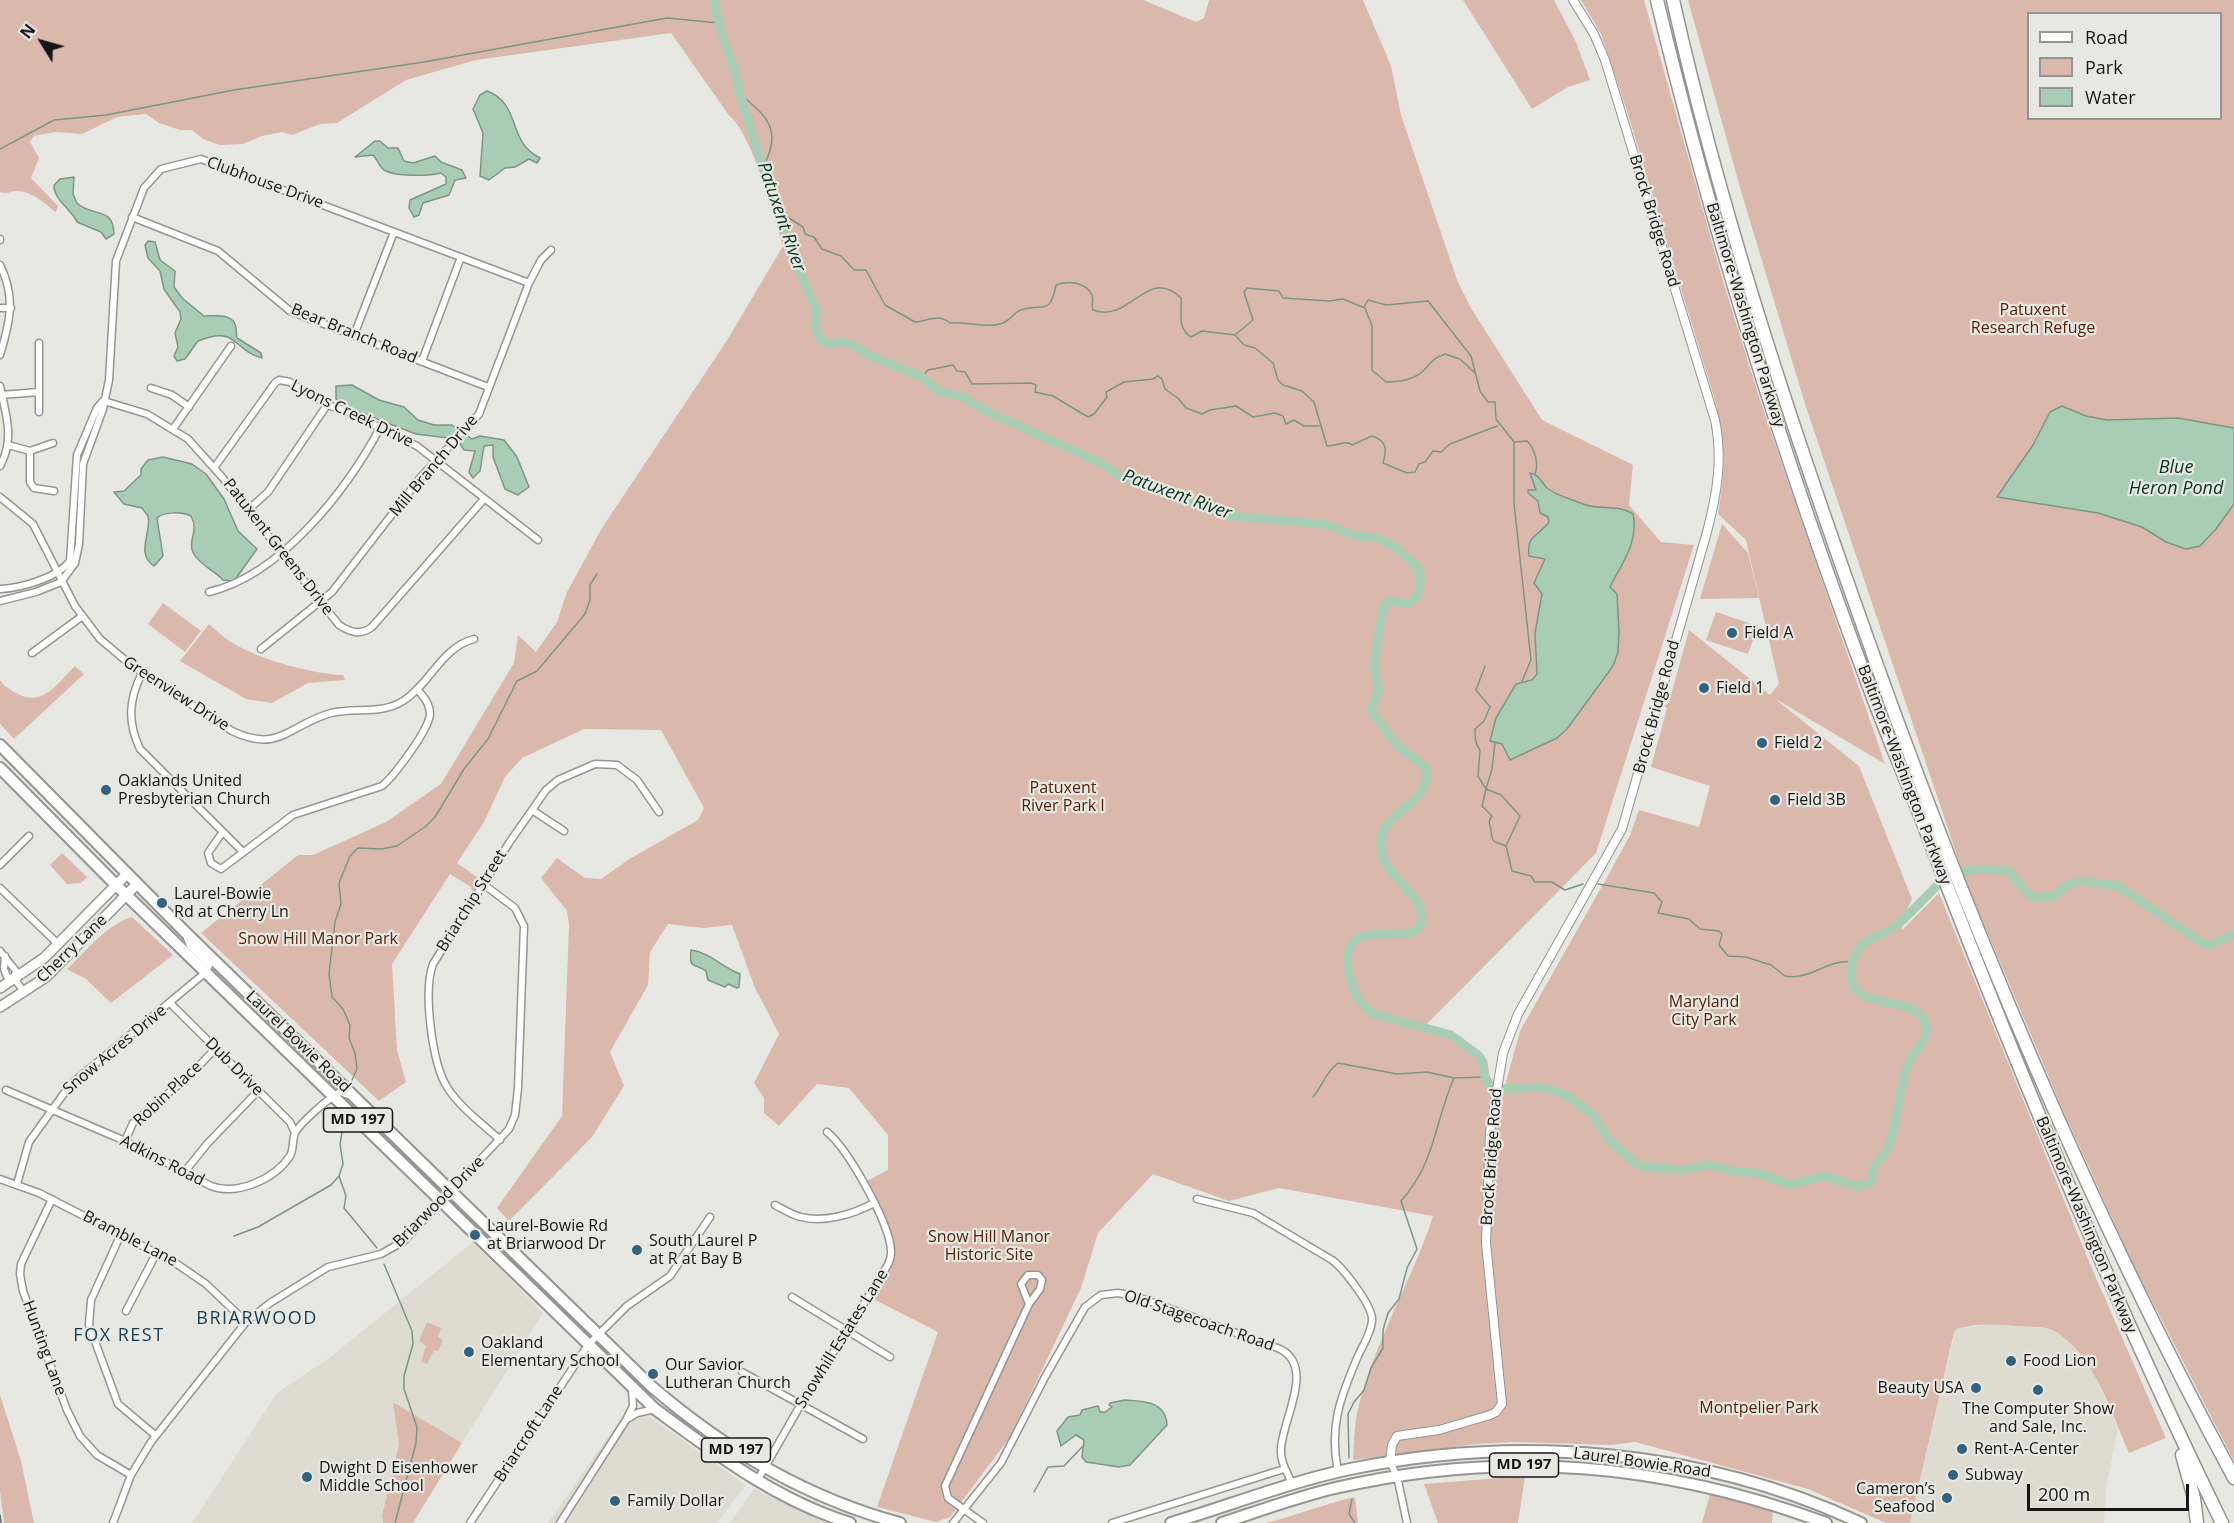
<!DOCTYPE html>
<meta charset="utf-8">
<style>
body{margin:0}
#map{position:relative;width:2234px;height:1523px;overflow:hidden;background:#e8e8e3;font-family:"Open Sans",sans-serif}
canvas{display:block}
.legend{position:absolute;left:2027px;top:12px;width:195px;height:108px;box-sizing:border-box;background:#e8e8e3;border:2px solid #949491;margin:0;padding:8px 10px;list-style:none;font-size:18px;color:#161615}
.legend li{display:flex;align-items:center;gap:12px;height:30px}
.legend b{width:30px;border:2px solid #949491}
.north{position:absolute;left:12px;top:12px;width:60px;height:60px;-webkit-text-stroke:4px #e8e8e3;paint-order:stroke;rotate:307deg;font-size:16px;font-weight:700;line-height:24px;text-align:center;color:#161615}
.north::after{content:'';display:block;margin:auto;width:21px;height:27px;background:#161615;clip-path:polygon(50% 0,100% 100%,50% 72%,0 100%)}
.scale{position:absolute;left:2027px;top:1484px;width:162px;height:27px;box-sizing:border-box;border:3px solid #161615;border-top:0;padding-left:8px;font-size:18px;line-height:21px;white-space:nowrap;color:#161615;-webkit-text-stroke:4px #e8e8e3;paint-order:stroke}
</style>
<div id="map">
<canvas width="2234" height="1523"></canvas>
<ul class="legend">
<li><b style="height:8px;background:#fff"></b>Road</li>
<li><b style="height:16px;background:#dab9ac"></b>Park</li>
<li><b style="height:16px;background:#a9cdb4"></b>Water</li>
</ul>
<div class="north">N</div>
<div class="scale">200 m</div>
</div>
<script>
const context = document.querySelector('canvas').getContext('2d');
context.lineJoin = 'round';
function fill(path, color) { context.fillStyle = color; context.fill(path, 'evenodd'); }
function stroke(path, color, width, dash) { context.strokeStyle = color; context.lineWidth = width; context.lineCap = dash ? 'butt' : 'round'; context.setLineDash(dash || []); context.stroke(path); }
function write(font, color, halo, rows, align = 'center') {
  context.font = font + ' "Open Sans",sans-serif'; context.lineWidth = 4.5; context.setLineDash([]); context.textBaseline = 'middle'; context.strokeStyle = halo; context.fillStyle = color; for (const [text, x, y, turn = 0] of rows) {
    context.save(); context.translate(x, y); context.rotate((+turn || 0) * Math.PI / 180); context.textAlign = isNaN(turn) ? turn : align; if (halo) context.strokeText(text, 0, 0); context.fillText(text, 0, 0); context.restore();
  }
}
const built = new Path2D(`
 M473,1242l70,71 -81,130 -68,-41 5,42 -17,70 1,9h-191l85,-130 52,-35z
 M1992,1324l58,5 25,15 16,23 27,62 -12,59 -2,35h-194l46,-194z
 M628,1408l23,10 95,67 -29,38h-169z
 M754,1489l73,34h-97z`);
const green = new Path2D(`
 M0,0h1143l53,22 8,-4 5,-18h154l28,66 10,49 56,165 14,28 71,112 91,45 -4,40 32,37 33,3 -98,308 -173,175 28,7 18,11 14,16 4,20 17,7 16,-58 90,-159 20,-37 9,-25 60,17 11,-41 -59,-19 16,-59 -2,-2 4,-4 20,-72 81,65 9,-11 -33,-144 -28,-26c8,-46 8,-71 -4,-117l-87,-286 -26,-77 -20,-34h63l78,278 39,125 124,361 -111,-66 85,68 53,133 -9,19 -1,12 37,-37 151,371 76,174 -37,15c-18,-40 -36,-103 -77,-123 -9,-4 -25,-3 -36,-4 -21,-2 -40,-3 -60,3l-3,8 -43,186h-24l-78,-34 -173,-47 -24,3 -94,-3 -40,2 -124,16c1,-17 1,-35 5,-51 16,-67 54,-128 75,-193l-154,-28 -50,13 -76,-27 -55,59 -17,55 -71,149 -60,80 -14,5 -59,-15 61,-175 -65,-33c29,-50 12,-69 -8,-117l23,-12v-35l-39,-47 -32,-4 -38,42 -15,-13v-15l-10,-15 25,-49 -24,-46 -23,-63 -29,3 -35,-4 -18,28 -2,33 -38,67 14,34 -32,51 -83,84 -12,-13 65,-92 7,-191 -2,-14 -26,-33 16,-20 28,20 16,1 30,-21 67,-38 6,-12 -43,-78 -77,-1 -62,29 -17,19 -21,45 -27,41 20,14 8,-2 -12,19 -2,-7 -21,-13 -58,90 5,86 9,32 -27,19 -178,-168 97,-78h15l73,-33 55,-38 73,-121 4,-28 18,17 21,-30 10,-30 35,-64 124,-186 57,-96c-12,-35 -29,-109 -55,-132l-57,-81 -195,27 -70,20 -69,43 -17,1 -28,11 -10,-3 -20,4 -19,8 -23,1 -17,-6 -11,-9h-12l-21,-7 -13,-9 -29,3 -35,17 -27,-2 -21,4 -4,6 9,16 -8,20 27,28 -2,6c-12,-9 -25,-22 -41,-21 -6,1 -8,3 -15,1z
 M1463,0h91l22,42 14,38 -22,7 -36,22z
 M1688,0h546v1461l-102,-199 -70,-154 -96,-226 -161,-478 -64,-213zM2028,14h192v104h-192z
 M1722,524l26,29 11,45 -59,1z
 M163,603l38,28 -16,21 -37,-28z
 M1716,612l42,14 -10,28 -42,-14z
 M209,624c7,6 14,13 22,18 27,17 80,32 112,33l2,5 -37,3 -36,20 -26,-4 -66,-38z
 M75,666l9,8 -70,65 -14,-15v-44c4,6 8,8 14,12 29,17 41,-7 61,-26z
 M62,853l25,24 -6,6 -14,1 -17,-19z
 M132,917l41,38 -62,48 -25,-24 -19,-10c19,-18 39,-44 65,-52z
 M427,1322l14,6 -3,9 5,3 -5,11 -4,-1 -7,14 -6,-2 5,-16 -7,-5z
 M0,1395l21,66 13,62h-30l-4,-32z
 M393,1402l69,41 -49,80h-30l-1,-8 17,-71z
 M1525,1476l-7,47h-80l-14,-39z
 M1712,1487l61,17 -1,19h-70z
 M1355,1497l3,26h-93c31,-7 59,-19 90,-26z`);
const water = new Path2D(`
 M487,91c35,13 19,50 53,67l-3,5 -8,-4 -14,8 -10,1 -16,12 -9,-4 3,-43 -10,-24 7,-14z
 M375,141h5l8,7h10l6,13 9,2 22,-7 6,6 21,8 4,8 -11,2 -6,15 -26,8 -4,12 -5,2 -5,-9 1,-8 36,-16v-7l-5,-4c-12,3 -46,4 -57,-3 -5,-4 -7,-11 -11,-15l-18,2z
 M74,177l-1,17 4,9c15,15 36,2 37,31l-8,5 -5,-7 -24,-10c-6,-13 -24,-23 -23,-37l6,-6z
 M148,241l7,1 5,18 15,11 -1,16 8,11 22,18c9,0 26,-3 31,8 2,4 1,10 2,14l24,15 1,5c-30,-8 -24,-33 -64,-17l-13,18 -8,2 -3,-5 4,-9 -3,-14 6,-14 -1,-7 -16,-23 -4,-18 -12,-13 -3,-13z
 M352,385l27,15 25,7 14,13 16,5h18l20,14 8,-3 24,4 13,17 12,30 -11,8 -13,-6 -12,-32v-12l-9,1 -4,25 -7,7 -4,-6 6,-21 -11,-1 -7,-11 -41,-5 -65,-25 -15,-10v-13z
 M2062,406l24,10 21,4 71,-2 56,10v76l-18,25 -16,17 -14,3 -20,-7 -24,-15 -44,-14 -101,-16 36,-52 17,-33z
 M163,457l29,7 14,10 18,25 14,32 19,18 -23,32 -11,-1c-8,-9 -23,-15 -29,-26 -8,-13 6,-22 -3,-38 -9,-4 -27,-5 -34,2l6,38 -9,10c-19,-13 -2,-33 -6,-50l-6,-8 -18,-4 -10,-12 10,-1 17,-16v-6l7,-9z
 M1530,473c10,2 11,9 17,15 8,7 26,12 36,16 17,7 33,-1 50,10 6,28 -11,49 -23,73l7,7 2,38 -1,20 -5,14 -46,63 -10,9 -47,22 -8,-16 -12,-3 6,-23 20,-34 16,-4 5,-6 -2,-41 7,-39 -8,-11 11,-24 -16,-3c-3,-21 10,-20 20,-34l-1,-5 -8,-4 -2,-12 -10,-8v-3h8z
 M691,950c20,3 30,17 49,24l-1,13 -2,1 -9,-4 -3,3 -17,-7 -2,-9c-12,-9 -17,0 -15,-21z
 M1125,1400c18,1 41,1 42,25l-37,40 -11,2 -33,-5 -4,-5 2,-17 -8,-5 -15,11 -4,-15 11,-14 12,-2 2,-5 16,-4 2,6h5l7,-5 -3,-2 1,-2z`);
const stream = new Path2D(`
 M740,94c28,23 43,37 23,73
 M0,149l54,-29 52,-5 128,-25 190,-28 243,-44 52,5
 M778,211l25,16 2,7 9,3 8,12 19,7 13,14h12l19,35 30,17c13,-1 24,-9 35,1 17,-2 39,7 55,-1 7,-4 11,-12 19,-13 21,-5 26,6 32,-24 11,-5 30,-3 36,10 2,5 -1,9 1,15 38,14 53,-45 88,-12 1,14 -4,31 10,39l11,-6 33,4 9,10 11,3 18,15 5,17 5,5 19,6 12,11 13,44c9,1 19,-7 25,-1l20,-9c15,5 15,13 11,27l24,10 8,-1 4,-8 6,-2 8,-11 8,1 9,-8 47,-18
 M1364,307l4,-7 18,5 42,-4 43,55 9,35 8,11h7l1,17 18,23v61l17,157 -9,21
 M1236,334l17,-14 -9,-28 3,-4 32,3 4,7 46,3 14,-2 22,9 7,18v44l14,12c12,0 28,-2 37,-11 8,-8 10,-13 22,-17l15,5 16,15
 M922,377l6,-7 25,-5 4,6 8,1 7,12 59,-1 5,2 -1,7 18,4 35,21 6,-3 13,-17 -1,-5 18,-10 29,-3 5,-3 4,3 3,10 13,9 8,10 16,6 8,-4 26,-4 17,11 22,-4 8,3 3,8 8,-4 10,6h15
 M1515,442l12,-1c8,8 12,23 8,33
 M1485,666l-9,24 14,17 -6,14 -9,8c0,9 0,14 5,21l-2,26 8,13 -4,17 10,10c-5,7 -2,7 -1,14 1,13 2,11 15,16l6,25 19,5 4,6h17l13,8 18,-6
 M1495,742l-3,27 -6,20 15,6 19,21 -14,30
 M1598,884l56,9 8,9 -4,11 31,6 11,10 19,2 3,3 -3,11 9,11 18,1 25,8 14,11c25,5 44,-18 68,-14
 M352,1080l5,-11 -2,-16 -6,-15 1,-13 -7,-16 -11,-12 -3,-23 6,-52 6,-18 -2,-21 11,-27 8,-8 23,1 16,-3 28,-19 10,-10 29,-48 24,-30 29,-58 20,-10 48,-57 5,-14v-15l7,-11
 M1313,1097c10,-12 12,-24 25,-34l59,11 30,-2 27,6
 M344,1121l-4,23 3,20 -4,12 7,20 -2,12 33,40
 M234,1236l24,-9 73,-42 8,-9
 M384,1264l28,67 1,13 -9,32v13l13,38 -1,16 -21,80
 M1349,1458l-1,-44 6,-12 10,-12 7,-22 12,-20v-18l5,-17 11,-14 8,-31 10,-19 -16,-48c35,-39 33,-78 53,-123l31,-1
 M1034,1492l14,-25 16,-1 20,-21
 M1352,1499l-3,15 6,9`);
const river = new Path2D(`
 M714,0l8,35 13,35 5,24 23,73 34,99 20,45 -2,16 5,12 9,5 14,-2 10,3 17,11 52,21 18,15 21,4 31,18 109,49 17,12 81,31 30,10 95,8 33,12 21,2 21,12 20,19c3,10 2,33 -12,34 -6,1 -13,-3 -19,-2l-6,11 -8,55 5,24 -8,19 26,35 29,23c8,35 -43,41 -45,74 -2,37 49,52 40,82 -9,28 -93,-21 -69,60 4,13 10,22 21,30l78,21 27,20 5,7 2,15 5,8 14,4 38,-2 26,9 24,18 18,27 29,25 43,4 26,-5 25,6 28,3 29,11 35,-9 34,11 11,-4c3,-5 1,-8 3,-13 3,-8 12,-14 15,-22 10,-26 10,-55 19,-81 5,-14 24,-29 18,-45 -10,-30 -84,-7 -73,-57 6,-30 28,-25 45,-40 16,-14 31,-30 45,-45 19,-13 45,-12 67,-9l20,24 7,3 18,-2 13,-11 16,-4 35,5 89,60 27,-11`);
const minor = new Path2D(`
 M132,217l86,34 72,60 198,76
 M0,239v1
 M0,265c16,32 10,57 0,90
 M0,308h11
 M354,335l40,-103
 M39,343v69
 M422,361l39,-104
 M0,386c6,29 15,53 0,80
 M151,388l21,7 17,12
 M1,395l38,-3
 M104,401l43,13 41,25 34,38 117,148c11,7 21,11 33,2l112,-128
 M173,429l58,-83
 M53,443l-23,8v31l4,6 20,3
 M8,445l22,6
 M214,468l61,-85 4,-3 11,2 37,23 17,5 73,36 121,94
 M0,497l33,27 42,82 25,33 31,26 101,66c48,23 58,-7 99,-18 24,-6 50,2 72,-12 27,-17 39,-54 71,-62
 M248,510l20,-18 59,-87
 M0,589c21,-1 57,-11 70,-28l7,-106 20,-47 6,-7
 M209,592c72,-17 137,-101 171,-164
 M0,601l36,-9 25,-10 14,-19 4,-19 4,-80 20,-55 6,-29 7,-119 28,-73 17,-19 40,-10 328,124
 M261,649l71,-57 88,-114 59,-64 50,-131 12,-23 10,-10
 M32,653l49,-36
 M142,673c-13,26 -15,49 -2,76l103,103
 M532,810l32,21
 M222,833l-14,20 3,10 10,6 72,-54 89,-29c12,-10 47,-56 48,-72 0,-10 -6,-17 -13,-25
 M0,865l29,-29
 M0,888l58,56
 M0,951l16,20 -2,6
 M5,956l-1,13 3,8 7,1 10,14
 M170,1003l120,119 5,11
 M6,1090l119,51 86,45c26,10 64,-7 79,-30 4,-7 2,-16 5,-23 5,-10 35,-36 45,-41l8,3
 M500,1140c-17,-16 -40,-32 -53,-53 -15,-24 -24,-96 -14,-123l76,-121 37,-53 12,-10 37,-16 22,1 20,15 22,32
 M125,1141l8,-18 57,-48 25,-26
 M186,1170l21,-26 51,-53
 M0,1179l39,14 135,69 32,22 40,38
 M17,1184l12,-42 41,-57 136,-113 3,-7 -19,-19 -3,-8
 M52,1199l-31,65 -1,10 3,17 44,119 13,26 17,19 34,20
 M1197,1199l56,14 79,47c11,8 42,47 40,61 -1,12 -9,24 -14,35 -18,42 -29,70 -20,116
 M775,1205c8,4 17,10 26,12 23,6 53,-3 73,-14
 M121,1234l-30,66 -2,25 29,79 37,31
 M1028,1275h10l4,5 -2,9 -11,15 -8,-20z
 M792,1297l98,60
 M126,1311l31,-59
 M742,1372l121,67
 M629,1418l8,-5 18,-4
 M1390,1462l7,14 10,47
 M757,1481l44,-77 80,-128c5,-8 11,-16 10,-26 -2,-28 -43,-101 -64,-118
 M113,1523l18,-48 20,-33 95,-120 24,-19 58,-36 53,-13 23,-13 105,-112 6,-14 3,-27 6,-162 -9,-18 -32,-24
 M470,1523l118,-178 39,-39 43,-30 40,-59
 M560,1523l66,-103 7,-14 -1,-17
 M953,1523l48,-60 44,-86 40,-70 16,-12 17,-2 17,3 145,53c36,18 2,71 1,100 -1,14 7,23 11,36
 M983,1523l-35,-25 -3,-12 84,-182
 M1112,1523l172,-54`);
const tertiary = new Path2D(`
 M1390,1462l2,-17 5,-9 42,-6 51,-15 6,-3 6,-8 -16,-161 4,-111 13,-79 15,-39 104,-185 85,-297c10,-38 16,-73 8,-112l-110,-360 -11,-26 -21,-34`);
const secondary = new Path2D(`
 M0,988l44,-30 83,-84
 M0,1007l46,-30 91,-93`);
const primary = new Path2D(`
 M0,745l184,186 467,455c73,63 155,112 249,137
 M0,768l116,117 539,524c61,45 121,91 195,114
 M1171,1523c60,-18 118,-41 179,-54 169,-35 353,-20 511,54
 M1222,1523c37,-12 75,-26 113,-35 170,-39 328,-25 491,35`);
const motorway = new Path2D(`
 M1657,0c56,236 130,468 215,695 18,48 39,96 57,144 89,232 184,461 293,684
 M1673,0c45,201 110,400 179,595 106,303 229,600 382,883
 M2182,1455l12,43 3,25`);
const rail = new Path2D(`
 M0,1515l1,8`);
const markers = [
 [1732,633,6,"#326280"],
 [1704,688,6,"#326280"],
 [1762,743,6,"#326280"],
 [106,790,6,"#326280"],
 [1775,800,6,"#326280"],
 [162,903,6,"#326280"],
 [475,1235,6,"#326280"],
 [637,1250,6,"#326280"],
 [469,1352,6,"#326280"],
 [2011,1361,6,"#326280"],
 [653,1374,6,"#326280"],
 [1976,1388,6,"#326280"],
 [2038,1390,6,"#326280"],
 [1962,1449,6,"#326280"],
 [1953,1475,6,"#326280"],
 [307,1477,6,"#326280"],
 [1947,1498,6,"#326280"],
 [615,1501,6,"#326280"]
];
const shields = [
 [358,1120,69],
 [736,1450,69],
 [1524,1465,69]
];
const shieldNames = [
 ["MD 197",358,1120],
 ["MD 197",736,1450],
 ["MD 197",1524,1465]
];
const streetNames = [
 ["Clubhouse Drive",265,183,20],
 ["Brock Bridge Road",1654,221,73],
 ["Baltimore-Washington Parkway",1745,315,73],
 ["Bear Branch Road",354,334,22],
 ["Lyons Creek Drive",352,414,26],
 ["Mill Branch Drive",434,466,-50],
 ["Patuxent Greens Drive",278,547,52],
 ["Greenview Drive",176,694,33],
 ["Brock Bridge Road",1657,707,-75],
 ["Baltimore-Washington Parkway",1904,775,69],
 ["Briarchip Street",472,901,-58],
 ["Cherry Lane",72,949,-44],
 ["Laurel Bowie Road",298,1042,44],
 ["Snow Acres Drive",115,1050,-40],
 ["Dub Drive",234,1067,45],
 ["Robin Place",168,1094,-43],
 ["Brock Bridge Road",1492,1157,-86],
 ["Adkins Road",162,1161,27],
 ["Briarwood Drive",439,1202,-45],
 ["Baltimore-Washington Parkway",2086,1225,67],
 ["Bramble Lane",130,1239,27],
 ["Old Stagecoach Road",1199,1321,19],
 ["Snowhill Estates Lane",842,1339,-58],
 ["Hunting Lane",44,1348,70],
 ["Briarcroft Lane",529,1434,-57],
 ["Laurel Bowie Road",1642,1463,8]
];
const parkNames = [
 ["Patuxent",2033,310],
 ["Research Refuge",2033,328],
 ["Patuxent",1063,788],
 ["River Park I",1063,806],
 ["Snow Hill Manor Park",318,939],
 ["Maryland",1704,1002],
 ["City Park",1704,1020],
 ["Snow Hill Manor",989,1237],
 ["Historic Site",989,1255],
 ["Montpelier Park",1759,1408]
];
const poiNames = [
 ["Field A",1744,633],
 ["Field 1",1716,688],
 ["Field 2",1774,743],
 ["Oaklands United",118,781],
 ["Presbyterian Church",118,799],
 ["Field 3B",1787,800],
 ["Laurel-Bowie",174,894],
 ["Rd at Cherry Ln",174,912],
 ["Laurel-Bowie Rd",487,1226],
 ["at Briarwood Dr",487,1244],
 ["South Laurel P",649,1241],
 ["at R at Bay B",649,1259],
 ["Oakland",481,1343],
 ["Elementary School",481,1361],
 ["Food Lion",2023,1361],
 ["Our Savior",665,1365],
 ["Lutheran Church",665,1383],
 ["Beauty USA",1964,1388,"right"],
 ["The Computer Show",2038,1409,"center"],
 ["and Sale, Inc.",2038,1427,"center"],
 ["Rent-A-Center",1974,1449],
 ["Dwight D Eisenhower",319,1468],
 ["Middle School",319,1486],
 ["Subway",1965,1475],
 ["Cameron’s",1935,1489,"right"],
 ["Seafood",1935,1507,"right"],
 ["Family Dollar",627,1501]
];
const waterNames = [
 ["Patuxent River",781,217,71],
 ["Blue",2176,468],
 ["Heron Pond",2176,489],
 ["Patuxent River",1177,495,20]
];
const neighbourhoodNames = [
 ["BRIARWOOD",257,1319],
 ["FOX REST",119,1336]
];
fill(built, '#dedcd1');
fill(green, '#dab9ac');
fill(water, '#a9cdb4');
stroke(water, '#7d9684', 1.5);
stroke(stream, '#7d9684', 1.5);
stroke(river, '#a9cdb4', 9);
stroke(minor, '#969591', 9);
stroke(tertiary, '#969591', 10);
stroke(secondary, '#969591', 12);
stroke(primary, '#969591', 14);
stroke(motorway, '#969591', 15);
stroke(minor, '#fff', 6);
stroke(tertiary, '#fff', 8);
stroke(secondary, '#fff', 9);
stroke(primary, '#fff', 10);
stroke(motorway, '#fff', 12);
stroke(rail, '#676764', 1.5);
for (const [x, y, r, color] of markers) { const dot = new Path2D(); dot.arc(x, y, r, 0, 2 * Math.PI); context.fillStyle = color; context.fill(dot); stroke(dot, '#e8e8e3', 2); }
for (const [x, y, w] of shields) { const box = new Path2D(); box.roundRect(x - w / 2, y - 12, w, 24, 4.5); context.fillStyle = '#e8e8e3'; context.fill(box); stroke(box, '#161615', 1.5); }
write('bold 15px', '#161615', null, shieldNames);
write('16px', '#161615', '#e8e8e3', streetNames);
write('16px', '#55230c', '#e8e8e3', parkNames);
write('16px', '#161615', '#e8e8e3', poiNames, 'left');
write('italic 18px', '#07341c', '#e8e8e3', waterNames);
context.letterSpacing = '1.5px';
write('18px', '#163d54', '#e8e8e3', neighbourhoodNames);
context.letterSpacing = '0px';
</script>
